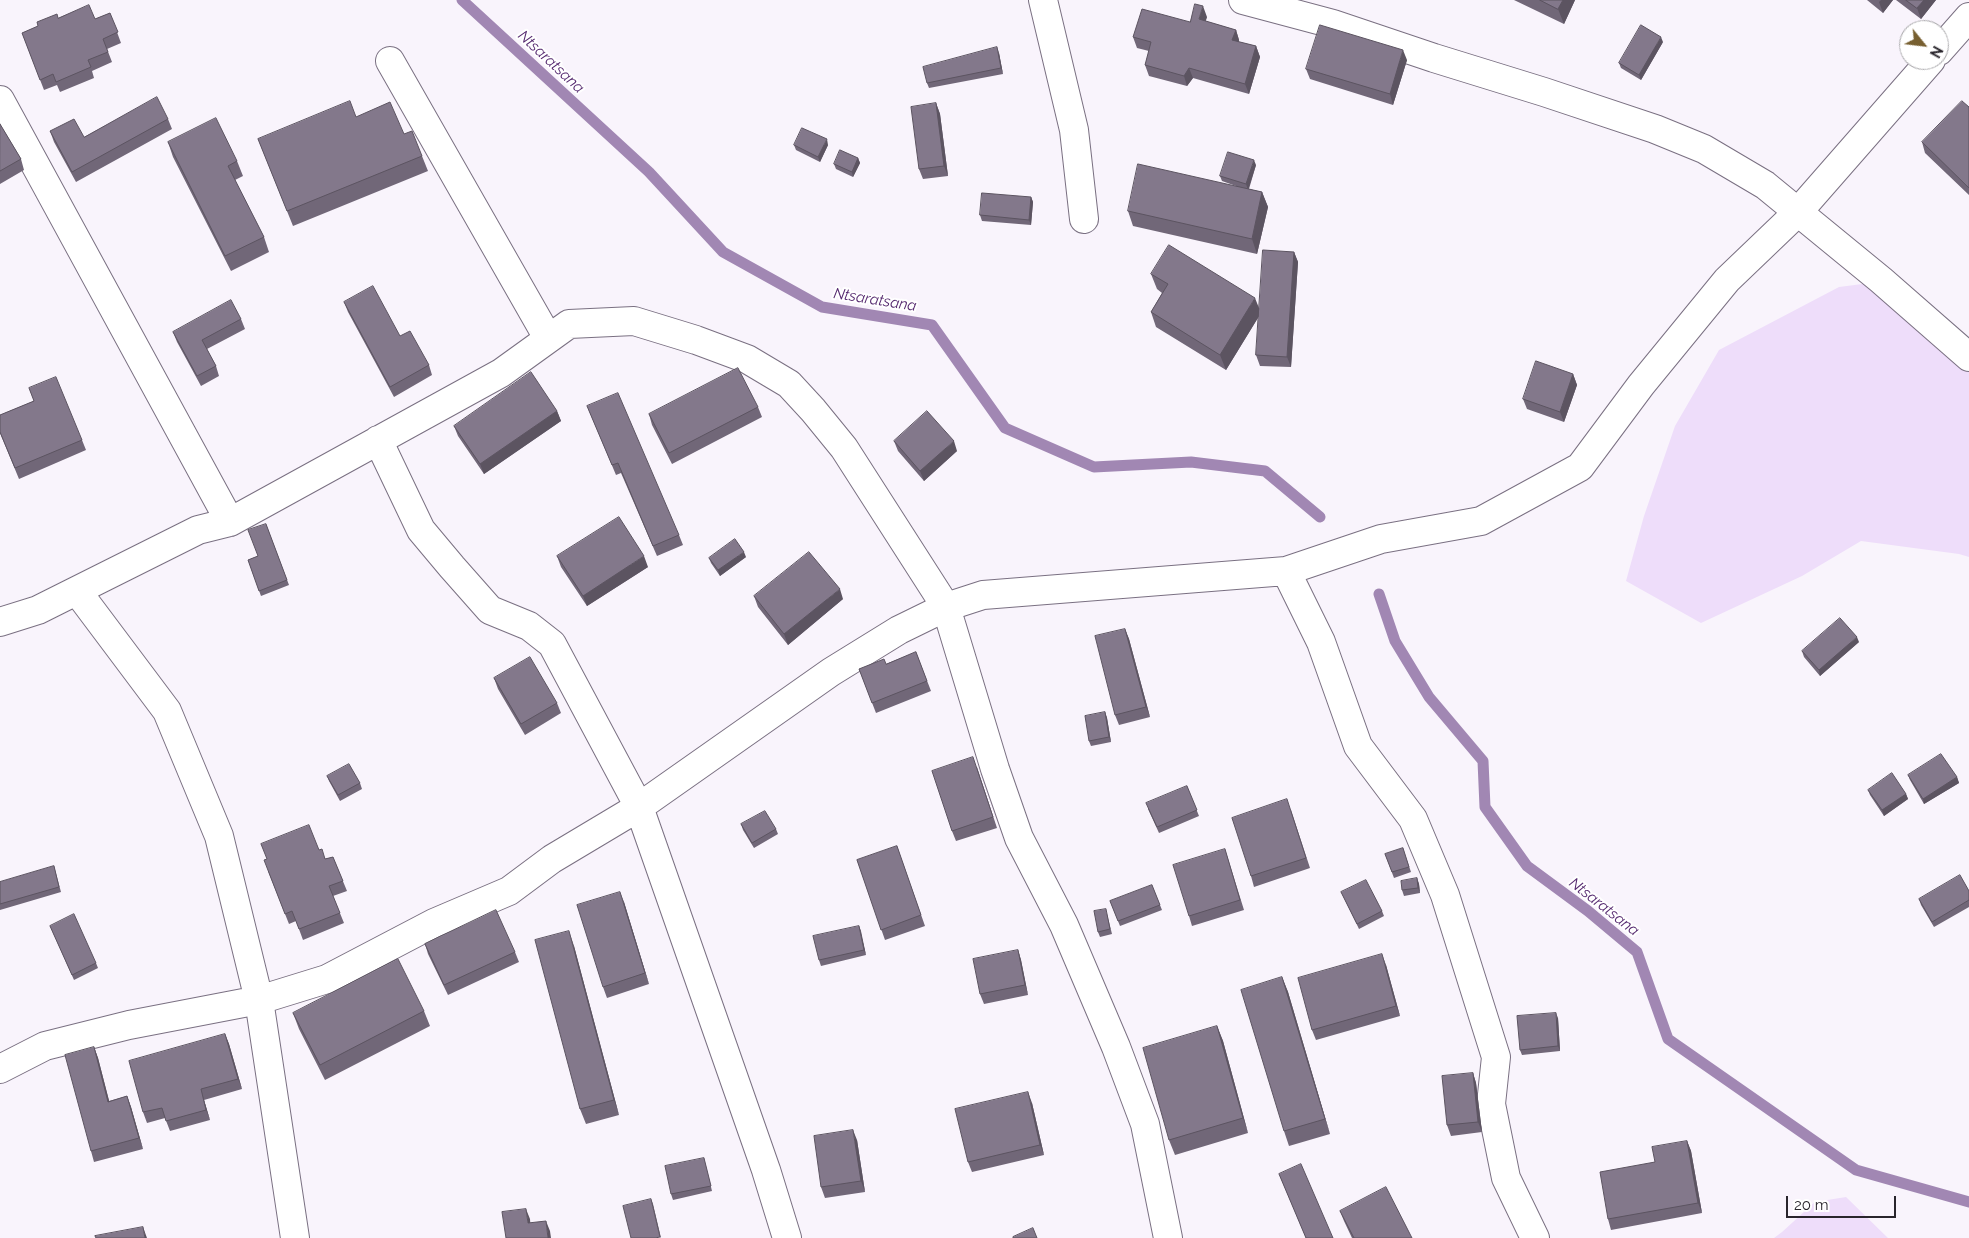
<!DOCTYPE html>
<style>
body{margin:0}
#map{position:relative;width:1969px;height:1238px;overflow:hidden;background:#f9f4fc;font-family:Raleway,sans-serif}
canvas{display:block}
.north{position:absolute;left:1899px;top:20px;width:50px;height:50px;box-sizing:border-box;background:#fff;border:1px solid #a9a8ab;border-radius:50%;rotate:119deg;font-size:14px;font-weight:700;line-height:20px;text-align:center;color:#29252c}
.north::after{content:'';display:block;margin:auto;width:18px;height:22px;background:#775f30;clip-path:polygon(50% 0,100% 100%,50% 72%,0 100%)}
.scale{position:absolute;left:1786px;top:1196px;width:110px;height:22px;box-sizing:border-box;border:2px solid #29252c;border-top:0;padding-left:6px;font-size:15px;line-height:18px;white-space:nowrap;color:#29252c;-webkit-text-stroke:4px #fff;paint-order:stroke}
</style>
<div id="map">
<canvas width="1969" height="1238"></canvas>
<div class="north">N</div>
<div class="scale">20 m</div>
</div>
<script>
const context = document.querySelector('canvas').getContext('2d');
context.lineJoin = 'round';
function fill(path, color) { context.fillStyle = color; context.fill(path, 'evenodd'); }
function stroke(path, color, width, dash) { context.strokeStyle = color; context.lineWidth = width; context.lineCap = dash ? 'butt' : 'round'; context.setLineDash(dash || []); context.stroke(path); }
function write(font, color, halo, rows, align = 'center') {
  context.font = font + ' Raleway,sans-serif'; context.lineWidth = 4; context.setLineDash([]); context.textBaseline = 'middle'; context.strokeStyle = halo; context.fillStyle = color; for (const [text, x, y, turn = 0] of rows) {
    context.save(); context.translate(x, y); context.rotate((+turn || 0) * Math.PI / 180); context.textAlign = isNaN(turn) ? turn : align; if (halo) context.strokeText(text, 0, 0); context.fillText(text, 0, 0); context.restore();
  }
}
const green = new Path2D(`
 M1870,283l99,86v188l-10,-3 -98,-13 -59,35 -101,47 -75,-42 18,-65 31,-90 44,-76 120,-63z
 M1846,1197l42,41h-114l8,-6 33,-30z`);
const stream = new Path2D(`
 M462,0l187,172 74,80 99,55 110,18 73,103 89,39 97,-5 74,9 55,46
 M1379,594l16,47 34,56 54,64 2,46 42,59 61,45 49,41 31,87 188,131 113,32`);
const minor = new Path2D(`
 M1043,0l31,130 10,89
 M1243,0l90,24 101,34 110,34 111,37 49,20 61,36 116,95 88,77
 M1939,51l30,-34
 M390,61l158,277
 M0,100l230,422
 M378,440l43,90 31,37 38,43 39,16 23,18 87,163 127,363 21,68
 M1286,571l35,71 37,104 55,73 32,76 51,162 -5,47 15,74 29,60
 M77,591l90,120 52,125 40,164 36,238
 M0,622l38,-12 160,-80 32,-8 271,-149 68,-49 65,-3 62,19 51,19 42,25 24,26 31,38 102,159 49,162 24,69 45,87 52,122 29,77 23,114
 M0,1069l45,-23 84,-21 130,-25 68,-21 107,-56 75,-32 43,-32 87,-52 192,-135 68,-42 47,-23 37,-12 303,-24 95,-32 100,-18 99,-54 61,-82 86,-105 71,-68 133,-152`);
const wall = new Path2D(`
 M1514,0h61l-11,24z
 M1867,0h26l-10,13z
 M1896,0h40l-15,19z
 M110,13l11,30 -14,6 5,13 -20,9 2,7 -34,14 -3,-7 -13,5 -22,-57 36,-15 37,1z
 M1207,17l-2,4 31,9 3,10v2l17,4 4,11 -11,37 -56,-16 -6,8 -38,-10 -4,-11 4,-14 -12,-3 -4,-11 57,-15z
 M1663,42l-22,38 -20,-12 -2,-5z
 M999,53l4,21 -74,14 -2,-5z
 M1407,60l-14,45 -83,-26 -4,-10z
 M936,103l4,11 8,62 -25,3 -4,-10z
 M1969,107v88l-44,-42 -3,-11z
 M356,117l48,17 18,22 6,15 -135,55 -35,-87z
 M168,119l4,10 -96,53 -22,-40 -4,-11 34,6z
 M0,124l21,35 3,11 -24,14z
 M168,142l69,19 6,15 -8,4 29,57 5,15 -38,19 -58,-114z
 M794,145h34l-8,17 -24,-12z
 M858,158l2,5 -7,14 -17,-8 -2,-5z
 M1256,165l-7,24 13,3 6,15 -11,47 -124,-28 -5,-15 108,-25 -14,-5 -2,-5z
 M1031,197l2,5 -2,23 -49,-4 -2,-6z
 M1294,252l4,10 -7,105 -31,-1 -4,-11 3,-39 -33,54 -70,-43 -5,-15 11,-19 -5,-4 -6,-15 108,35z
 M344,302l56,34 29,29 3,10 -38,22 -46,-85z
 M241,319l4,10 -38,20 9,17 3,10 -18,10 -24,-44 -4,-10z
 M1573,374l4,11 -13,37 -37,-13 -4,-10z
 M29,388l53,52 4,10 -67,29 -19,-46v-18l34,-14z
 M587,406l92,129 4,10 -26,11 -36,-83 -5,2z
 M758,407l4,10 -90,47 -20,-39 -3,-11z
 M557,411l4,10 -77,53 -26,-38 -4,-10z
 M894,441l63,10 -33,30 -26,-30z
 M266,524l23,61 -28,11 -13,-36 10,-4z
 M557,556l91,11 -61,39 -26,-39z
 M746,557l-26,19 -9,-13 -2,-5z
 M754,596l89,3 -55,46 -30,-38z
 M1125,629l4,10 21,78 -31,8 -4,-10z
 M1859,642l-39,34 -16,-19 -2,-6z
 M916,652l15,39 -55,22 -17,-44 27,-5z
 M494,678l63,25 4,10 -36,22 -27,-46z
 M1105,712l2,6 4,24 -20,4 -2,-5z
 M977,767l20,61 -41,13 -4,-10z
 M1908,775l49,2 2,6 -35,21 -14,-24z
 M327,776l33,7 2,6 -22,12 -11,-20z
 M1187,786l12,30 -40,17 -11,-24z
 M1868,790l38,4 2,5 -24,17 -14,-21z
 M1291,810l19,58 -56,19 -3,-11z
 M741,824l35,5 2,5 -24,14 -11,-18z
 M897,846l28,80 -40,14 -28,-80z
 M1403,848l8,24 -17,6 -9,-24z
 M1225,849l19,61 -52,16 -3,-10z
 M319,850l6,9 8,-2 14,34 -14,5 11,27 -41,17 -7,-19 -7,3 -21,-53z
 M54,866l7,26 -61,18v-28z
 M1417,878l2,6 1,9 -16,3 -2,-6z
 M1152,885l10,25 -42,16 -10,-25z
 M1969,891v16l-35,20 -13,-22 -2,-6z
 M1341,892l41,19 2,5 -25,13z
 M624,902l25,82 -42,14 -4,-11z
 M1107,914l5,20 -12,3 -2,-5z
 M50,926l46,37 2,5 -24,12z
 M859,926l7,29 -45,11 -2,-6z
 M425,944l90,8 4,10 -71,33 -20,-41z
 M574,946l45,169 -33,9 -6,-15z
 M1018,950l3,10 7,35 -44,9 -4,-10z
 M1386,965l14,51 -84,24 -4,-10z
 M1282,977l6,15 42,142 -41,12 -5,-15z
 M424,1011l6,15 -105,54 -26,-51 -6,-16z
 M1558,1018l2,33 -38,4 -2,-5z
 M1217,1026l6,15 25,92 -73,22 -6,-15z
 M225,1034l4,10 13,45 -38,11 6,20 -40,11 -5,-13 -18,5 -4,-11z
 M94,1047l4,11 11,43 18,-5 4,11 12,42 -49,13 -3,-11z
 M1473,1073l3,10 6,49 -31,4 -4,-11z
 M1032,1103l12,52 -72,17 -4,-10z
 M857,1140l8,52 -40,6 -4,-11z
 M1687,1141l4,10 11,62 -91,17 -3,-11 47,-57z
 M704,1158l8,33 -39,9 -2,-6z
 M1279,1174l54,64h-27z
 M1340,1211l72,27h-60l-8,-17z`);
const shadedWall = new Path2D(`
 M1563,0h12l-11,24 -6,-15z
 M1881,0h12l-10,13 -4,-11z
 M1924,0h12l-15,19 -4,-11z
 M1203,6l4,11 -4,13 -4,-11z
 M1236,30l3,10 -3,10 -4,-10z
 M1661,37l2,5 -22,38 -2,-5z
 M1256,46l4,11 -11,37 -4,-10z
 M997,47l2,6 4,21 -2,-6z
 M1403,50l4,10 -14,45 -3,-11z
 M1189,68l4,10 -6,8 -3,-10z
 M936,103l4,11 8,62 -4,-10z
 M827,139l1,6 -8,17 -2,-5z
 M858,158l2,5 -7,14 -1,-5z
 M1254,160l2,5 -8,25 -2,-6z
 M1262,192l6,15 -11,47 -5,-15z
 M1031,197l2,5 -2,23 -2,-5z
 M1294,252l4,10 -7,105 -4,-10z
 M1255,298l6,15 -35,57 -6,-15z
 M1573,374l4,11 -13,37 -4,-10z
 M557,411l4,10 -77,53 -4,-10z
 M954,441l3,10 -33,30 -4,-10z
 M744,552l2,5 -26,19 -2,-6z
 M644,556l4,11 -61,39 -4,-10z
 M840,589l3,10 -55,46 -4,-11z
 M1125,629l4,10 21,78 -4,-10z
 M1857,637l2,5 -39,34 -1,-6z
 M1105,712l2,6 4,24 -2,-5z
 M1957,777l2,6 -35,21 -1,-5z
 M1906,794l2,5 -24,17 -2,-6z
 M1417,878l2,6 1,9 -2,-5z
 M620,892l4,10 25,82 -4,-11z
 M859,926l2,5 5,24 -2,-5z
 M569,931l5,15 45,169 -5,-15z
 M1018,950l3,10 7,35 -3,-10z
 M1382,954l4,11 14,51 -4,-10z
 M1282,977l6,15 42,142 -5,-15z
 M1556,1013l2,5 2,33 -2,-5z
 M1217,1026l6,15 25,92 -5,-15z
 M225,1034l4,10 13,45 -4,-10z
 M94,1047l4,11 14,54 -4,-10z
 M1473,1073l3,10 6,49 -4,-10z
 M201,1089l3,11 6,20 -4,-10z
 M1028,1092l4,11 12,52 -4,-10z
 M127,1096l4,11 12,42 -4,-11z
 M853,1130l4,10 8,52 -4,-11z
 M1687,1141l4,10 11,62 -4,-10z
 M651,1199l2,5 8,34 -1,-1z
 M526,1209l4,10 1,15 -3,-11z
 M546,1221l4,10 1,7h-3z
 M143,1227l4,11h-2z`);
const building = new Path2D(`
 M1540,0h23l-5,9z
 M1906,0h18l-7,8z
 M1195,4l8,2 -4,13 37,11 -4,10 24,6 -11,38 -56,-16 -5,8 -39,-11 6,-23 -18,-5 9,-28 48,13z
 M89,5l6,14 15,-6 8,19 -15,7 5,13 -20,8 3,7 -35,15 -3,-8 -13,6 -18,-47 16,-7 -1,-4 20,-8 1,4z
 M1320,25l83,25 -13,44 -84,-25z
 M1641,25l20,12 -22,38 -20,-12z
 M997,47l4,21 -74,15 -4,-16z
 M157,97l11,22 -96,53 -22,-41 24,-12 10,18z
 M350,101l6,16 34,-15 14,32 8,-3 10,25 -135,55 -29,-72z
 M1962,101l7,6v81l-47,-46z
 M936,103l8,63 -25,3 -8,-62z
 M216,118l21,43 -9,5 36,71 -39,19 -57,-114z
 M0,124l21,35 -21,12z
 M802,128l25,11 -9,18 -24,-12z
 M840,150l18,8 -6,14 -18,-8z
 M1228,152l26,8 -8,24 -26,-8z
 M1138,164l124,28 -10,47 -124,-28z
 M982,193l49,4 -2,23 -49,-5z
 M1169,245l86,53 -35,57 -69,-43 17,-28 -17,-10z
 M1263,250l31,2 -7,105 -31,-2z
 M373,286l27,50 10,-5 19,34 -39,22 -46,-85z
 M231,300l10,19 -39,21 14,26 -19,10 -24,-44z
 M1536,361l37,13 -13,38 -37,-13z
 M738,368l20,39 -89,46 -20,-39z
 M531,372l26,39 -77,53 -26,-38z
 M56,377l26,63 -67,28 -15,-36v-17l34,-14 -5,-13z
 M618,393l61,142 -26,11 -35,-83 -6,2 -25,-59z
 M927,411l27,30 -34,30 -26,-30z
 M619,517l25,39 -61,40 -26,-40z
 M266,524l21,56 -28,11 -11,-31 10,-4 -10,-26z
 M735,539l9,13 -26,18 -9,-12z
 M809,552l31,37 -56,45 -30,-38z
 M1840,618l17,19 -38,33 -17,-19z
 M1125,629l21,78 -31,8 -20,-79z
 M916,652l11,29 -55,22 -13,-34 25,-10 2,5z
 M530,657l27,46 -36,21 -27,-46z
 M1105,712l4,25 -20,4 -4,-25z
 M1941,754l16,23 -34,22 -15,-24z
 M973,757l20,60 -41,14 -20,-60z
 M349,764l11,19 -22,12 -11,-19z
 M1892,773l14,21 -24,16 -14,-20z
 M1187,786l10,24 -40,17 -11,-24z
 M1287,799l19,59 -55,18 -19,-58z
 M765,811l11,18 -24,14 -11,-19z
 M309,825l10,25 3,-1 3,10 8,-2 10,24 -14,5 11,27 -41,16 -7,-18 -7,3 -21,-54 3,-1 -6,-15z
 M897,846l24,69 -40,15 -24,-70z
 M1403,848l6,19 -17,5 -7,-18z
 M1225,849l15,51 -51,16 -16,-51z
 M54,866l5,21 -59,17v-22z
 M1960,875l9,16v9l-37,22 -13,-23z
 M1417,878l1,10 -16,2 -1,-9z
 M1366,880l16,31 -25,13 -16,-32z
 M1152,885l8,20 -42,16 -8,-20z
 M620,892l25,81 -42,14 -26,-82z
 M1106,909l4,20 -12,3 -4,-21z
 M496,910l19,42 -71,33 -19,-41z
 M74,914l22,49 -24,12 -22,-49z
 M859,926l5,24 -45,10 -6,-24z
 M569,931l45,169 -34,9 -45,-169z
 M1018,950l7,35 -45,9 -7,-35z
 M1382,954l14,52 -84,24 -14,-52z
 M398,959l26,52 -104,54 -27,-52z
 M1282,977l43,142 -41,12 -43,-141z
 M1556,1013l2,33 -38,4 -3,-34z
 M1217,1026l26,92 -74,22 -26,-92z
 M225,1034l13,45 -37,10 5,21 -40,11 -4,-13 -19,4 -14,-51z
 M94,1047l14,55 19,-6 12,42 -48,13 -26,-96z
 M1473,1073l5,49 -31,3 -5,-49z
 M1028,1092l12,53 -72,17 -13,-53z
 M853,1130l8,51 -40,6 -7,-51z
 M1687,1141l11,62 -90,16 -8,-47 55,-10 -3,-15z
 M704,1158l7,28 -40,8 -6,-28z
 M1301,1164l32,74h-27l-27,-64z
 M1386,1187l26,51h-58l-14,-27z
 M651,1199l9,38 -5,1h-24l-8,-32z
 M526,1209l2,14 18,-2 2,17h-42l-4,-26z
 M143,1227l2,11h-49l-1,-2z
 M1033,1228l4,10h-24v-1z`);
const waterNames = [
 ["Ntsaratsana",551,62,43],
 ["Ntsaratsana",875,300,9],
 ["Ntsaratsana",1604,907,38]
];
fill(green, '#eeddfa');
stroke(stream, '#a187b3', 11);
stroke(minor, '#7a7082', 30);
stroke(minor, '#fff', 28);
fill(wall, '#716778');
fill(shadedWall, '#5c5461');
fill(building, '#83788b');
stroke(building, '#5c5461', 1);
write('italic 15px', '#55296f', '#fff', waterNames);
</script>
